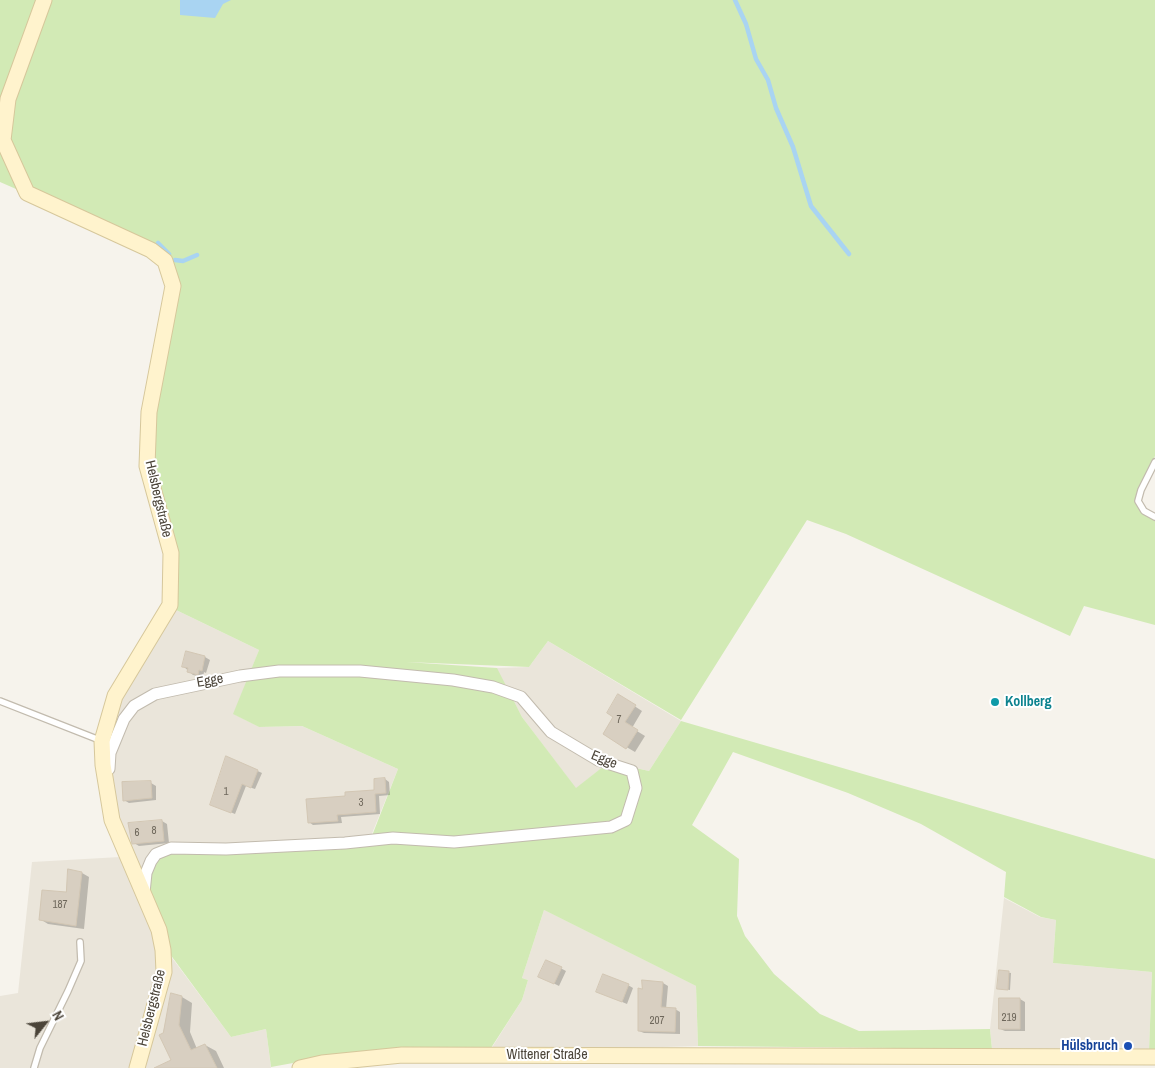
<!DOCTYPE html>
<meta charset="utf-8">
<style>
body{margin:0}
#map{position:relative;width:1155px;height:1068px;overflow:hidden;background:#f6f3ec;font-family:"Archivo Narrow",sans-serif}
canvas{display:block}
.north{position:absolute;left:20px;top:998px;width:50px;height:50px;-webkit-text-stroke:4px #fff;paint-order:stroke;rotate:61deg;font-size:14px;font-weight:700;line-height:20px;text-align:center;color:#4b4439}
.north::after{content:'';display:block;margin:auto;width:18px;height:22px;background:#4b4439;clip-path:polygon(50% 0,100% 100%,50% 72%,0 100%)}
</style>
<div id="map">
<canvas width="1155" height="1068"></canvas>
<div class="north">N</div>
</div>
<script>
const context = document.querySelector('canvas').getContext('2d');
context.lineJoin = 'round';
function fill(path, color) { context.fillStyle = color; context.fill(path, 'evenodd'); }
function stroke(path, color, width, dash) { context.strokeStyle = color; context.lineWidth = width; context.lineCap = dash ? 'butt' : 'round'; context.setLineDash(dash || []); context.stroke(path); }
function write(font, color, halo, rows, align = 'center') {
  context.font = font + ' "Archivo Narrow",sans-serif'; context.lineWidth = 4; context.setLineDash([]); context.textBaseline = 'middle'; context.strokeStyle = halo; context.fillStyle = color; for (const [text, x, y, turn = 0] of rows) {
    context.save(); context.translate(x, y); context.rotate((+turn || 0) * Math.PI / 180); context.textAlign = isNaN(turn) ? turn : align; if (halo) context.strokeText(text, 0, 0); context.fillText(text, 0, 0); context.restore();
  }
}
const residential = new Path2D(`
 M174,609l85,41 -25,64 25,13 43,-1 96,43 -27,67 -69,3 -42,5 -119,35 -28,-74 -6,-64 13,-43z
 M548,641l133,80 -32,50 -40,-9 -33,27 -54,-72 -26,-49 33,-1z
 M120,857l35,78 76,102 35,-8 5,39h-271v-72l18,-3 14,-131z
 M1004,898l36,19 16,3 -3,43 99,9 -3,79 -157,-3 -2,-19z
 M544,910l152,76 2,60 -102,3h-105l31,-49 6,-20 -6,-2z`);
const green = new Path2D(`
 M0,0h41l-40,141 22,51 -23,-10z
 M48,0h1107v456l-18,38v7l18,18v106l-71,-19 -14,30 -224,-102 -39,-14 -126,200 -133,-79 -19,26 -123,-5 91,6 25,49 54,71 33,-26 40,9 32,-50 474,138v192h-6l3,-79 -99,-9 3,-43 -15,-3 -37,-20 2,-25 -85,-48 -73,-31 -115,-41 -41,73 47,34 -2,57 8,20 29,38 46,40 39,17 131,-2 2,20 -294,-3 -2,-60 -152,-76 -22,68 6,2 -6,20 -31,48 -83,-1 -71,8 -66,12 -5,-38 -35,8 -64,-87 -19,-58 1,-18 6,-13 15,-8 163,-3 35,-4 30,-77 -96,-43 -43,1 -26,-13 26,-64 -85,-41 -21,-140v-56l19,-148 -142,-76 -24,-49 4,-39z`);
const water = new Path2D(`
 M180,0h51l-8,4 -8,14 -35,-3z`);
const shadow = new Path2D(`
 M205,657l5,3 -4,13 -2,-1 -1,5 -10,-2 -10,-9z
 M619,696l23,15 -10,17 13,8 -10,16 -31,-18 11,-18z
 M227,757l35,16 -7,16 -9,-3 -11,28 -19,-8z
 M385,779l4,3 1,13 -11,1 1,18 -39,3 1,6 -29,2 -4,-3 38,-25 29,-6z
 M151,783l5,3v14l-27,3 -5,-3z
 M162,821l5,3 2,19 -30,3 -5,-3 -5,-19z
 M82,873l7,4 -5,52 -36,-5 -8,-5 27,-25z
 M547,961l19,10 -7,15 -14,-7z
 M1000,971l11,2 -1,17 -12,-2z
 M644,982l19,1 5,3 -2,23h9l5,3v22l-36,-1 -5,-2z
 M628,985l5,3 -6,16 -24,-10z
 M182,997l10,6 -2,29 7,17 8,-4 11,6 8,17h-66l14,-8 -8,-26z
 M1020,999l5,3v29h-20l-5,-2z`);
const stream = new Path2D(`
 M735,0l11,24 10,35 12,21 8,28 17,39 18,59 38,48
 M158,243l11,11
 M175,260l8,1 14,-6`);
const building = new Path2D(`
 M186,651l19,5 -3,15 -3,-1 -1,5 -11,-3 1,-4 -6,-1z
 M618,694l18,11 -11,17 13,8 -12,19 -23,-15 10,-17 -6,-4z
 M226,756l32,14 -7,18 -9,-4 -11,29 -21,-8z
 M385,778l1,15 -11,1 1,18 -39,3 1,6 -30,2 -2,-24 39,-3v-4l29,-2v-11z
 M151,781l1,17 -29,3 -1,-19z
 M162,820l2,21 -32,3 -4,-21z
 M68,869l14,3 -6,54 -37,-6 3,-30 24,2z
 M546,960l16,7 -8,17 -16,-7z
 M999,970l10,1 -1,19 -11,-1z
 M603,974l26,10 -7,18 -26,-10z
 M642,980l21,2 -2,25 15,1 -1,24 -37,-1v-43l4,1z
 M171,993l11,3 -3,29 12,25 14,-6 12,24h-63l17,-8 -12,-25 4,-2z
 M999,998h21v31h-21z`);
const lane = new Path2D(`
 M1155,462l-14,28 -3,11 6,10 11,6
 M0,701l102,40
 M34,1068l6,-20 28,-57 13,-30 -1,-19`);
const street = new Path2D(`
 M109,769l1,-16 14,-34 10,-13 21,-12 85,-18 39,-5h81l93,9 40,7 28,10 30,35 47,28 34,11 4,17 -10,32 -15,7 -157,15 -61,-4 -48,5 -119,6 -55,-1 -15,6 -5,7 -5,12 -2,20`);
const secondary = new Path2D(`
 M44,0l-36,99 -5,41 24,53 124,57 14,11 8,25 -24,126 -2,54 24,87 -1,52 -55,91 -13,45 1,24 9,55 47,110 4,20 1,22 -27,96
 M300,1068l22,-5 80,-8 753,2`);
const markers = [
 [995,702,5,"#0f9aa8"],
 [1128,1046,5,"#1a4fb4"]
];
const numberNames = [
 ["7",619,720],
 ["1",226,792],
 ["3",361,803],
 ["8",154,831],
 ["6",137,833],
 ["187",60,905],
 ["219",1009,1018],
 ["207",657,1021]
];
const streetNames = [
 ["Helsbergstraße",158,499,77],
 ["Egge",210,681,-10],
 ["Egge",604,760,22],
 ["Helsbergstraße",152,1008,-76],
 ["Wittener Straße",547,1055]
];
const cultureNames = [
 ["Kollberg",1005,702]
];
const transitNames = [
 ["Hülsbruch",1118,1046]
];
fill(residential, '#eae5da');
fill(green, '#d2eab5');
fill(water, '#a9d4f2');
fill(shadow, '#0003');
stroke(stream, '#a9d4f2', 4.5);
fill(building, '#d8cfc1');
stroke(building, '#d3c7b4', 1);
stroke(lane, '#c2bbae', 8);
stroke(street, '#c2bbae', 13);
stroke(secondary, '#d6c79b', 17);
stroke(lane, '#fff', 5.5);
stroke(street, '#fff', 11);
stroke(secondary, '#fff3cd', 15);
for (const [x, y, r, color] of markers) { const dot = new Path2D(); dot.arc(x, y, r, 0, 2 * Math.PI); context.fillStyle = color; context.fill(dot); stroke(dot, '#fff', 2); }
write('11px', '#6e675b', null, numberNames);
write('14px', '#4b4439', '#fff', streetNames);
write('bold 14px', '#0d838f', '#fff', cultureNames, 'left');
write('bold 14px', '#164399', '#fff', transitNames, 'right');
</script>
